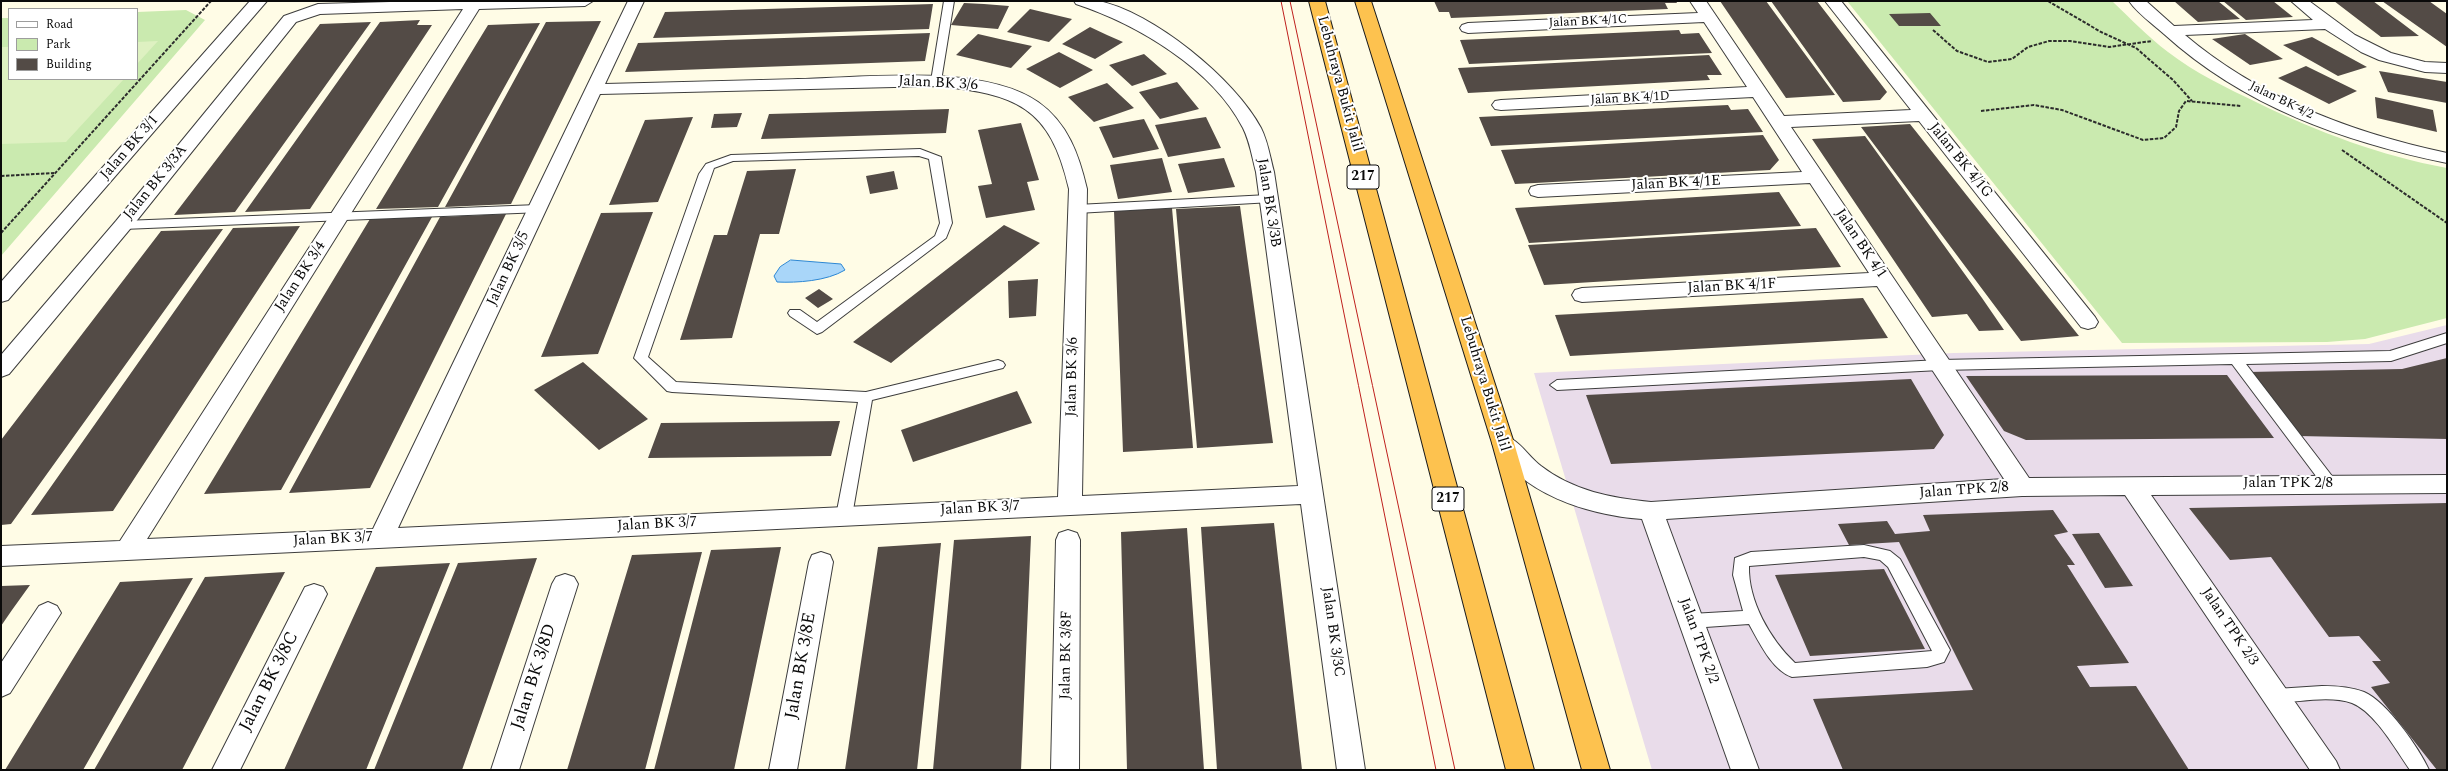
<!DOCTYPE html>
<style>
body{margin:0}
#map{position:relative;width:2448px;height:771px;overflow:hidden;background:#fffce6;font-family:Spectral,serif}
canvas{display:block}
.frame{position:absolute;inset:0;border:2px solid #0a0a0a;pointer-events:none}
.legend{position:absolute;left:8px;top:8px;width:130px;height:72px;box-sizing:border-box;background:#fff;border:1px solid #9d9d9d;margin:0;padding:5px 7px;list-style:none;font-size:12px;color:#0a0a0a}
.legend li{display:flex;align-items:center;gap:8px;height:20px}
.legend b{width:20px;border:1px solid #9d9d9d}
</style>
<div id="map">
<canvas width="2448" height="771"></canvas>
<div class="frame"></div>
<ul class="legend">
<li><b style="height:5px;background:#fff"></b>Road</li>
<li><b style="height:11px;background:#caeaaf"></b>Park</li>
<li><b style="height:11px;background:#534b46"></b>Building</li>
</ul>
</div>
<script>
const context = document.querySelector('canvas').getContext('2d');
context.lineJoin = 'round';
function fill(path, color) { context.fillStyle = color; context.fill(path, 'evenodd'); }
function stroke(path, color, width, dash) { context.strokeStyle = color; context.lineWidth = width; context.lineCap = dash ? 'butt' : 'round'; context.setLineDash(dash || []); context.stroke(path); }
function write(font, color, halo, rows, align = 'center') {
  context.font = font + ' Spectral,serif'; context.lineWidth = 4; context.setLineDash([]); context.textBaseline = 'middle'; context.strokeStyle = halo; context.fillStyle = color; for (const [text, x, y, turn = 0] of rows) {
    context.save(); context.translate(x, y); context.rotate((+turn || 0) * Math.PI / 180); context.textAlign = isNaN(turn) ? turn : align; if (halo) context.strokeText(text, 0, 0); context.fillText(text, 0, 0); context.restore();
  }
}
const industrial = new Path2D(`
 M2447,325v445h-795l-118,-397 420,-20 415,-9z`);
const green = new Path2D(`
 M1847,1h265c18,17 36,36 56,51 27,21 59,36 90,51 60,29 123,53 189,65v150l-82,21 -38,3 -205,1z
 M186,10l19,10 -204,236v-238h8v61h128v-67z`);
const pitch = new Path2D(`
 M158,41l-21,23v-22z
 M1,47h8v32h115l-58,63 -65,2z`);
const water = new Path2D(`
 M791,260l50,4 4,6c-18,11 -48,13 -68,12l-3,-6 6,-9z`);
const building = new Path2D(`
 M1434,1h242l1,2h-12l3,6 -217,9 -2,-6h-10z
 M1720,1h46l69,94 -49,3z
 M1771,1h46l70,91 -7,8 -37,2z
 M2174,1h44l22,18 -42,3z
 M2223,1h50l20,16 -47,3z
 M2334,1h39l46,35 -38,1z
 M2382,1h47l18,13v33z
 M964,3l20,1 25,2 -11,23 -47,-4z
 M933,4l-4,25 -276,9 12,-26z
 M1030,9l42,10 -23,23 -42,-10z
 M1930,13l11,13h-42l-10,-12z
 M420,20l-3,5h15l-122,184 -65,3 135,-190z
 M601,21l-90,183 -66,3 101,-185z
 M371,22l-136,190 -61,3 146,-191z
 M540,23l-102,184 -62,2 112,-184z
 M1090,27l17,8 16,7 -28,17 -33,-15z
 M1679,30l2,4 18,-1 13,20 -243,11 -9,-24z
 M930,33l-5,28 -300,11 13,-29z
 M978,34l26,6 28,6 -21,22 -55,-13z
 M2245,34l38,25 -33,6 -38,-26z
 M2312,37l55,30 -29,9 -55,-31z
 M1059,52l34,18 -33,18 -34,-19z
 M1144,54l23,20 -35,12 -23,-21z
 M1709,55l13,20h-15l3,5 -242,13 -10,-25z
 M2306,66l51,25 -28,13 -51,-26z
 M2379,71l68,11v21l-59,-11z
 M1177,82l22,27 -39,10 -21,-27z
 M1107,83l27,25 -40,14 -26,-25z
 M2375,97l58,13 4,22 -60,-14z
 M1728,105l3,5 17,-1 15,23 -272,14 -12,-29z
 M949,109l-3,24 -185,6 8,-25z
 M742,113l-5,14 -26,1 3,-14z
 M693,117l-35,85 -49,3 36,-85z
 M1206,117l15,31 -53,9 -13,-32z
 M1144,119l15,30 -46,9 -14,-31z
 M1021,123l18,57 -12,2 8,28 -49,8 -8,-32 14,-2 -14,-54z
 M1910,124l62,78 107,134 -58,5 -160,-214z
 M1763,135l16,25 -9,10 -235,13 -20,1 -14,-34z
 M1865,136l117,162 22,32 -25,1 -12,-17 -35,3 -120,-178z
 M1162,158l10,34 -54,7 -8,-34z
 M1224,158l11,29 -47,6 -10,-29z
 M796,169l-17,65h-19l-28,104 -52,2 34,-105h13l20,-64z
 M894,171l4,18 -28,5 -4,-18z
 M1779,192l22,34 -272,17 -14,-35z
 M1240,206l33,237 -76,5 -21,-239z
 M1172,208l21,240 -70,4 -9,-241z
 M653,212l-55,142 -57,3 60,-144z
 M506,214l-136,274 -81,5 151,-276z
 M432,217l-151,273 -77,4 166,-275z
 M1004,225l36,18 -149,120 -38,-21z
 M300,226l-187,285 -82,4 202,-287z
 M1816,228l25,39 -297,18 -16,-40z
 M223,229l-212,295 -10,1v-85l160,-209z
 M1038,279l-2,37 -27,2 -1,-37z
 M819,289l14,10 -15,9 -13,-10z
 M1863,298l25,40 -318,18 -15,-41z
 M2447,358v81l-149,-3 -50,-64 154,-3z
 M583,362l65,57 -49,31 -65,-60z
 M2227,375l47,63 -248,2 -22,-9 -38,-55z
 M1911,379l33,56 -10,14 -323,15 -25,-69z
 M1017,391l15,32 -119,39 -12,-32z
 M840,421l-9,35 -183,2 13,-35z
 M2447,503v267h-10l-66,-83 19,-4 -18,-22h9l-22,-25 -30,1 -58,-80 -41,3 -41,-52z
 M2053,510l15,22 -14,3 21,30h-8l62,98 -52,3 13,21 46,-1 53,84h-346l-30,-71 160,-9 -74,-148 -50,3 -11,-21 49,-3 8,13 35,-3 -7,-16z
 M1274,523l28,247h-85l-16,-243z
 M1187,528l17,242h-77l-6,-238z
 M2099,533l34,53 -28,2 -33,-54z
 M1031,536l-10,234h-88l21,-230z
 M941,543l-24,227h-72l33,-223z
 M781,547l-47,223h-80l57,-220z
 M702,552l-57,218h-78l65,-215z
 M537,558l-75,212h-88l84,-207z
 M450,563l-84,207h-82l92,-203z
 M1884,569l41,80 -115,7 -35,-81z
 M285,572l-103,198h-88l111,-193z
 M193,578l-110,192h-78l115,-188z
 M30,585l-18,25 -11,16v-40z`);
const path = new Path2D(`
 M2048,1l53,31 35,16 37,32 19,21
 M1933,30l24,21 31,11 24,-3 16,-12 21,-6h21l39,6 43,-6
 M1981,111l53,-6 28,5 81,30 21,-2 12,-11 3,-16 7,-10 55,5
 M2342,150l105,73
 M1,176l53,-3
 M1,233l210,-232`);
const service = new Path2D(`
 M944,1h10l-13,80 -5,3 -5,-3z
 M920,149l21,8 11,66 -6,15 -124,94 -5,2 -27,-18 -2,-3 2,-3h10l17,12 118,-86 5,-13 -11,-64 -10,-3 -186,5 -19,7 -66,189 28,25 190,10 132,-32 5,2 2,3 -2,3 -131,32 -20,116 -3,4 -5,2 -5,-2 -3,-4 22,-114 -186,-10 -5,-1 -33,-33 65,-184 7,-10 25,-9z
 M1268,195l4,1 2,3 -2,3 -195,11 -6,-4 6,-4z
 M538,205l6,4 -2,3 -419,17 -6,-4 6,-4z
 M2447,333v10l-56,18 -145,3 89,116 3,4 -3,4h-10l-93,-124 -292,6 -383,20 -7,-5 7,-5 383,-20 450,-9z
 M1864,545l26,6 10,8 50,91 -6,12 -17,5 -135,10c-20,-7 -33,-35 -43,-53l-58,4 -6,-2 -2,-5 2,-5 6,-2 52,-3 -10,-36 2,-17 16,-6zM1864,557l16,3 8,7 44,84 -137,12c-25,-24 -47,-62 -46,-97z
 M2322,686c15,0 29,1 42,6 23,10 55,56 65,78h-19c-14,-20 -35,-58 -58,-67 -22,-8 -53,-1 -76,0l-6,-2 -3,-5 3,-5 6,-2z`);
const minor = new Path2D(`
 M250,1h17l-259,299 -7,2v-20z
 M426,1h167l-8,5 -106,3 -332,530 226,-10 255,-528h16l-39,83c65,-2 129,-3 193,-5 67,-1 184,-16 240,23 30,21 41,53 49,87l-5,307 216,-10 -42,-314c-4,-15 -6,-30 -13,-44 -30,-59 -106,-104 -167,-124l-2,-3c8,0 17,-1 24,0 54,10 138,79 163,127 7,14 9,29 13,44l91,598h-28l-36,-266 -1300,62v-20l119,-5 343,-532 -143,5 -24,8 -166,207 -121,145 -8,3v-22l115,-134 168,-205 34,-12zM936,86c80,8 114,20 133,103l-11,308 -660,31 202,-434z
 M1690,1h16l78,115 127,-6 -86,-109h16l254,316 3,5 -3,5 -7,2 -7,-2 -162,-206 -128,6 238,351 418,-3v18l-296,2 185,266 4,9h-30l-185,-275 -103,1 -356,23 93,251h-28l-89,-251c-54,-4 -122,-25 -150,-76l3,-6c20,-6 31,18 46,29 32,25 71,32 110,36l353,-23 -127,-193 -295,16 -7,-2 -3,-5 3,-5 7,-2 287,-15 -59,-90 -272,14 -7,-2 -2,-4 2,-4 7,-2 264,-13 -49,-75 -252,13 -6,-1 -3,-4 3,-4 6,-1 246,-13 -43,-65 -236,11 -6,-2 -2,-3 2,-3 6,-2 230,-10z
 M2129,1h17l28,25 139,-6 -22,-19h18l46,34 36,18 34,9 22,1v10l-22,-1 -46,-12 -18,-8 -36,-23 -140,6c74,63 168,98 262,118v10c-103,-21 -204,-57 -283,-129 -11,-10 -26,-20 -35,-33z
 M1068,530l9,3 3,7 -1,230h-28l5,-230 3,-7z
 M821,552l9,3 3,7 -36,208h-28l40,-208 3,-7z
 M565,574l9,3 4,7 -59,186h-28l61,-186 4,-7z
 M314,584l9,3 4,7 -87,176h-28l93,-183z
 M48,602l9,4 4,7 -51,80 -9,4v-34l38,-57z`);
const trunk = new Path2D(`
 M1309,1h16l209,769h-28z
 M1355,1h16l143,442 96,327h-28l-90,-327z`);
const tram = new Path2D(`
 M1281,1l155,769
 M1290,1l165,769`);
const farStreetnames = [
 ["Jalan BK 4/1C",1588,22,-3],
 ["Jalan BK 4/1D",1630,99,-3],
 ["Jalan BK 4/2",2281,101,26]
];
const shields = [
 [1363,177,32],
 [1448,499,32]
];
const shieldNames = [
 ["217",1363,177],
 ["217",1448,499]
];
const streetNames = [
 ["Jalan BK 3/6",938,84,3],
 ["Lebuhraya Bukit Jalil",1339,84,75],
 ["Jalan BK 3/1",130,148,-49],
 ["Jalan BK 4/1G",1960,161,51],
 ["Jalan BK 3/3A",156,183,-51],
 ["Jalan BK 4/1E",1676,184,-3],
 ["Jalan BK 3/3B",1268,203,81],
 ["Jalan BK 4/1",1860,244,56],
 ["Jalan BK 3/5",509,269,-65],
 ["Jalan BK 3/4",301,277,-57],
 ["Jalan BK 4/1F",1732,287,-3],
 ["Jalan BK 3/6",1073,377,-89],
 ["Lebuhraya Bukit Jalil",1484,384,73],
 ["Jalan TPK 2/8",2288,484],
 ["Jalan TPK 2/8",1964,491,-4],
 ["Jalan BK 3/7",980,509,-3],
 ["Jalan BK 3/7",657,525,-3],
 ["Jalan BK 3/7",333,540,-3],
 ["Jalan TPK 2/3",2229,627,56],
 ["Jalan BK 3/3C",1332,632,82],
 ["Jalan TPK 2/2",1698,641,70],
 ["Jalan BK 3/8F",1067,655,-89]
];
const nearStreetnames = [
 ["Jalan BK 3/8E",802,666,-80],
 ["Jalan BK 3/8D",535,677,-72],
 ["Jalan BK 3/8C",270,682,-63]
];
fill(industrial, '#e9dcea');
fill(green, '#caeaaf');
fill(pitch, '#def1c1');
fill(water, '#a9d6f9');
stroke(water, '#2d87d3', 1);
fill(building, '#534b46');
stroke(service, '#3d3d3d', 2);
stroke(minor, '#3d3d3d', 2);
stroke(trunk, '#1b1b1b', 2);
stroke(path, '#2c2c2c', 2, [3.5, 1.5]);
fill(service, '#fff');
fill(minor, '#fff');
fill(trunk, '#fdc24f');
stroke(tram, '#be1f1d', 1);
write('13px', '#0a0a0a', '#fff', farStreetnames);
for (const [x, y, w] of shields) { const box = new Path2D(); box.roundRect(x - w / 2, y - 12, w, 24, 3); context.fillStyle = '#fff'; context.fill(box); stroke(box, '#0a0a0a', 1); }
write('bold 14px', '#0a0a0a', null, shieldNames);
write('15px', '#0a0a0a', '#fff', streetNames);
write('18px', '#0a0a0a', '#fff', nearStreetnames);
</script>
